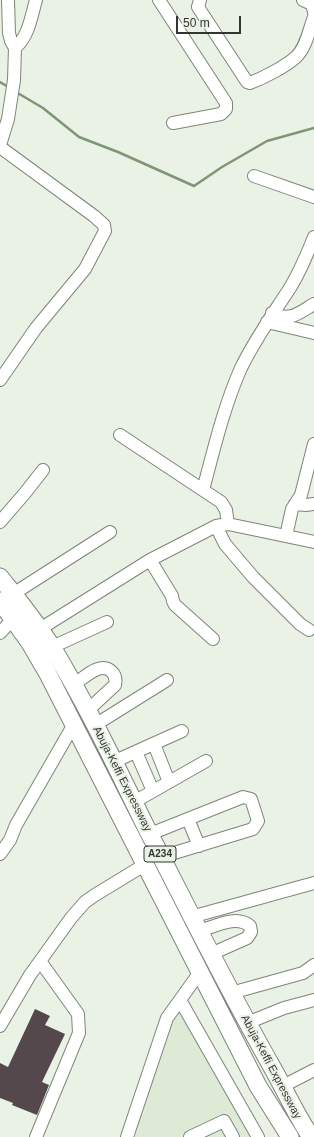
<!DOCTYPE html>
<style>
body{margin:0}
#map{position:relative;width:314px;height:1137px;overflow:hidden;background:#eaf2e6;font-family:Helvetica,sans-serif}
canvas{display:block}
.scale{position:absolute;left:176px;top:16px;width:65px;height:18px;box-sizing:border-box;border:2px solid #323631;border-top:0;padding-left:5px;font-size:12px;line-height:14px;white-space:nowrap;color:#323631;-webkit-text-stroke:3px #eaf2e6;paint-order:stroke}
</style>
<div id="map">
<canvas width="314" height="1137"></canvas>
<div class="scale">50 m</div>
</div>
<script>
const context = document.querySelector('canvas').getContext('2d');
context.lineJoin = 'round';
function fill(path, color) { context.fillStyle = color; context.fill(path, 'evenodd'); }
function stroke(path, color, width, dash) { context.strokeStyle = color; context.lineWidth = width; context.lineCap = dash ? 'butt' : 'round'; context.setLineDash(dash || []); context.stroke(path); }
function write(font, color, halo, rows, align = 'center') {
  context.font = font + ' Helvetica,sans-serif'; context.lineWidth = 4; context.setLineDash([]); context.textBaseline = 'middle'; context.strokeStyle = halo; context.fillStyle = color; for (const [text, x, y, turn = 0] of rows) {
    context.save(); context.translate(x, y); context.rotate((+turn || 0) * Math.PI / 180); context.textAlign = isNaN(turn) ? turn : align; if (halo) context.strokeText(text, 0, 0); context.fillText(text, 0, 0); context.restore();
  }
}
const built = new Path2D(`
 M178,1003l72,134h-115l28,-99z`);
const stream = new Path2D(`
 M0,82l10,6
 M16,92l27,16 36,29 39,15 76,34 28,-19 45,-26 47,-13`);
const building = new Path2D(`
 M35,1009l15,7 -5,9 20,9 -23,48 7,3 -12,30 -25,-10 1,-2 -13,-5v-35l8,4z`);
const minor = new Path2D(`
 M159,0l67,103v6l-5,5 -48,9
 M200,0l-2,7 49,75 3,1c13,-5 35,-16 46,-26 10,-9 13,-27 18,-40
 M303,0l9,4 2,8
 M15,48c14,-12 16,-31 21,-48
 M0,145l8,-26 6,-39 1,-32 -4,-7 -2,-8 -1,-33
 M0,147l94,69 10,9 1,6 -20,38 -49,59 -36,52
 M254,176l60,21
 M272,313c18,9 27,0 42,-9
 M267,322l47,11
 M120,435l101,67 5,8 2,14
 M203,490c11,-41 21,-84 38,-122 12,-25 28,-48 43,-71 13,-18 22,-40 30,-60
 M295,504l11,1 8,-1
 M0,522l25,-29 18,-23
 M216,526l9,18 28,33 47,47 9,6
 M286,536l6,-27 9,-14 13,-51
 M150,560l22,36 1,5 2,4 38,34
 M13,594l97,-62
 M40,629l110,-69 66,-34 12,-2 86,18
 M0,633l13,-14
 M52,647l55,-25
 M73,685c11,-7 28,-25 39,-13 4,4 4,8 3,13l-27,25
 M95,725l72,-45
 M154,744l15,38
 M136,752l17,39
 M113,762l69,-31
 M134,802l72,-41
 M188,819l11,27
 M150,834l93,-37 8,2 7,22 -5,8 -92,28
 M0,854l10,-14 6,-15 58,-101
 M191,917l123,-34
 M199,931c15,-4 37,-17 51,-5l1,6 -4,6 -36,16
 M231,993l72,-20 11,-8
 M180,1000l78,137
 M247,1023l37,-15 30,-8
 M0,1026l30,-51 41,-57 14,-16 10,-7 51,-31
 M283,1086l31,-16
 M36,1137l43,-104 -1,-19 -38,-53
 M127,1137l40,-119 33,-46
 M190,1137l34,-16 9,16`);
const highway = new Path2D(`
 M0,577c18,23 36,45 52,70 35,58 64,119 94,180 41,80 81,161 126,240 13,23 24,48 39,70
 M0,601l30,42 18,31 210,412 32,51`);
const shields = [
 [160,854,32]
];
const shieldNames = [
 ["A234",160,854]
];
const streetNames = [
 ["Abuja-Keffi Expressway",122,779,63],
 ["Abuja-Keffi Expressway",271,1067,62]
];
fill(built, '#ddead6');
stroke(stream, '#7f9674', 2.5);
fill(building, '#54484d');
stroke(minor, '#7d857a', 14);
stroke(highway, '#7d857a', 19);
stroke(minor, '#fff', 12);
stroke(highway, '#fff', 17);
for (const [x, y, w] of shields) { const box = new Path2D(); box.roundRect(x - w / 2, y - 8, w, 16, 3); context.fillStyle = '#eaf2e6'; context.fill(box); stroke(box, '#323631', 1); }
write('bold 10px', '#323631', null, shieldNames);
write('11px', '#323631', '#eaf2e6', streetNames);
</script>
